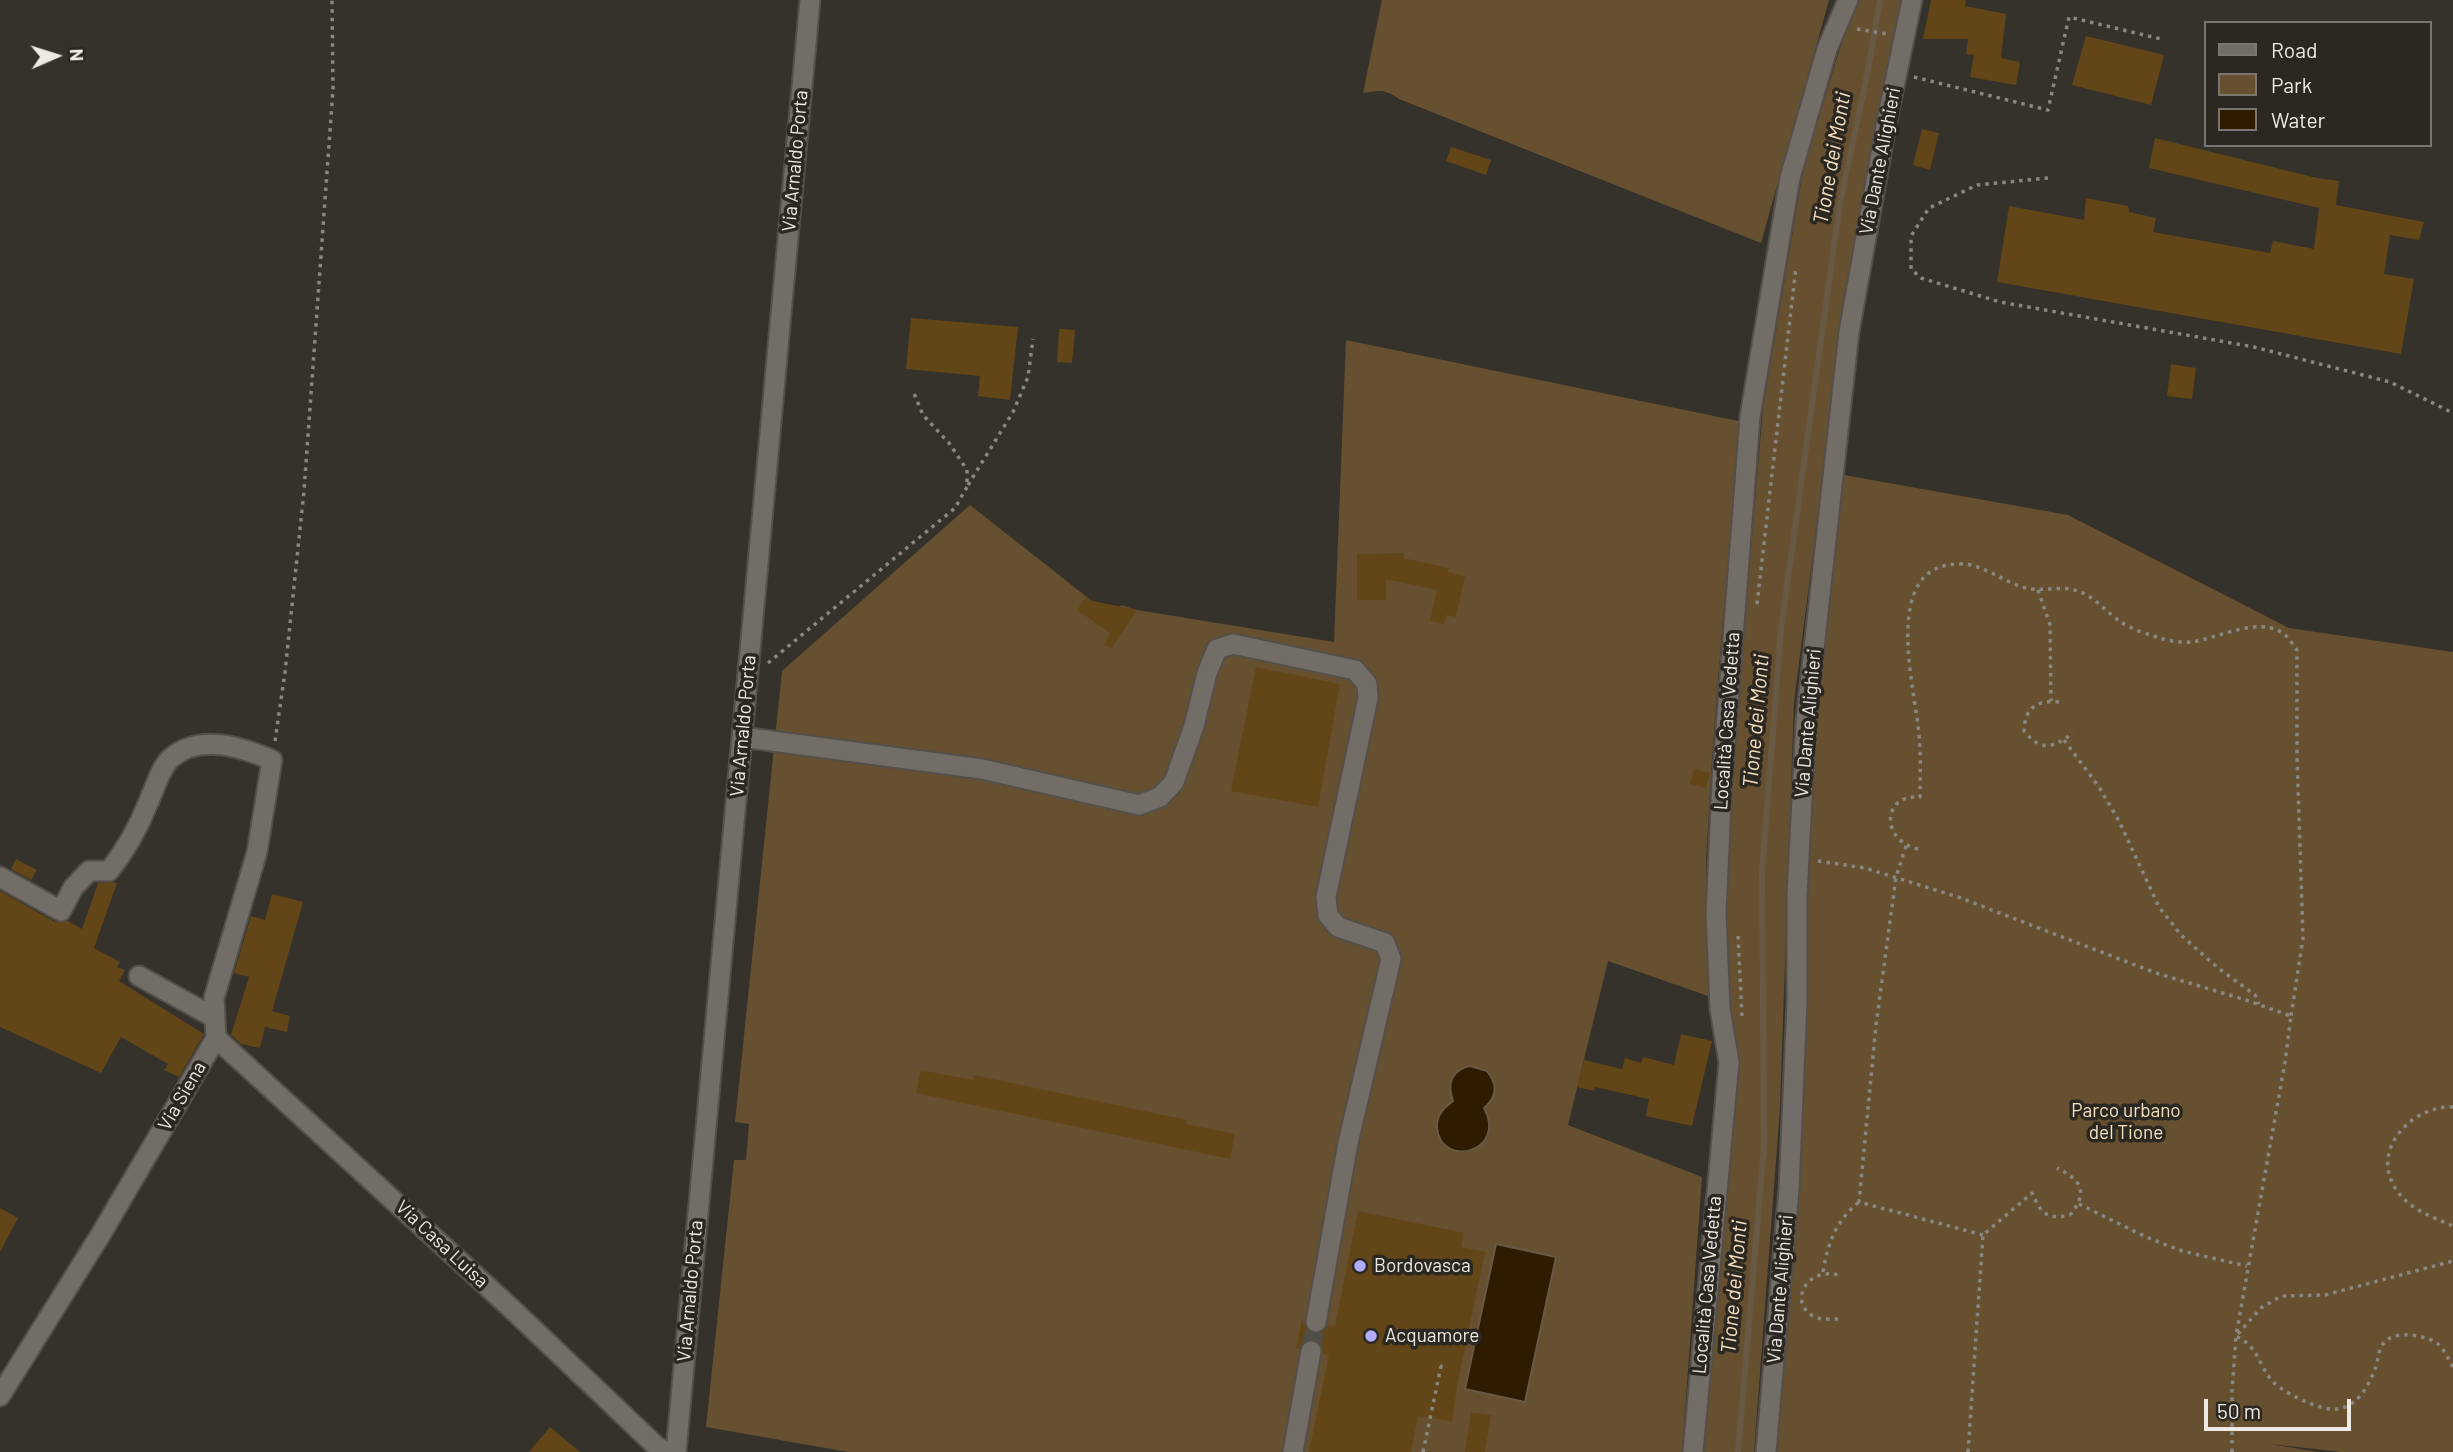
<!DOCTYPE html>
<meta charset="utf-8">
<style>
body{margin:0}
#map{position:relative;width:2453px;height:1452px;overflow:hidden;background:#35312b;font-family:Barlow,sans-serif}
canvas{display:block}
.legend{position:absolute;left:2204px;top:21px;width:228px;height:126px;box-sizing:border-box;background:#2b2721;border:2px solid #797570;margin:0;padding:9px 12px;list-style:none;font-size:21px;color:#edeae6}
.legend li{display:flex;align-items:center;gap:14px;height:35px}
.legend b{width:35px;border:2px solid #797570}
.north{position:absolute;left:21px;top:21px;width:70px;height:70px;-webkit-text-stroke:5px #2b2721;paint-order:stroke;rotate:87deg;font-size:19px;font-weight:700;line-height:28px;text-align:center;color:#edeae6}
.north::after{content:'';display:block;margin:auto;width:24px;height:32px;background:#edeae6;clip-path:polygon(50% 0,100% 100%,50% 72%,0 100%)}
.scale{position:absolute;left:2204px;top:1399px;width:147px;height:32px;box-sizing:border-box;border:4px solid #edeae6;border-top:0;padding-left:9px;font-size:21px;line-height:24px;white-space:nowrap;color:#edeae6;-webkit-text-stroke:5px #2b2721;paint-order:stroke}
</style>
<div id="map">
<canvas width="2453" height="1452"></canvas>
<ul class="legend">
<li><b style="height:9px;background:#726d66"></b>Road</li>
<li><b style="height:19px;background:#675030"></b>Park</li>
<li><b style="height:19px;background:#2f1b00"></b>Water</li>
</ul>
<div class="north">N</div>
<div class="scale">50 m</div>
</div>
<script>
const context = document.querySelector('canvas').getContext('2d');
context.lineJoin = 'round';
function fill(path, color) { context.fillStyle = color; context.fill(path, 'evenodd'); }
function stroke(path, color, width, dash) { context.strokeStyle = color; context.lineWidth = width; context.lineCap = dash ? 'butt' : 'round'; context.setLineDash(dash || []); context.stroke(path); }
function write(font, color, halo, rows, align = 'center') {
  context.font = font + ' Barlow,sans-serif'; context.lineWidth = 7; context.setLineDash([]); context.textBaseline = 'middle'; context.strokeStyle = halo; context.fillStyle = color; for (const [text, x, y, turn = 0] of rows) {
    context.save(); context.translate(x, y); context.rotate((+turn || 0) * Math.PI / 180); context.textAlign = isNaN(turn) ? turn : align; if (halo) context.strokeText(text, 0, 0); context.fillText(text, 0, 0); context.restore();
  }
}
const green = new Path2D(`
 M1382,0h447l-68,243 -362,-144c-16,-11 -19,-8 -36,-6z
 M1855,0h48l-55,279 -54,423 -14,405 -26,345h-52l35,-396 -8,-60 -3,-93 8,-154 29,-341 41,-243z
 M1346,340l397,82 -20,195 -11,141 -6,103 2,135 -100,-35 -40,164 134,52 -20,275h-834l-142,-25 28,-267h12l3,-36 -14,-2 47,-451 188,-166 122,96 28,6 1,-2 16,5 197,32z
 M1844,475l224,40 221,113 164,24v800h-111l-72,-8 48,8h-545l32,-586 12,-167z`);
const water = new Path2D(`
 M1470,1066l17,5c11,13 10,26 -3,37 24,44 -43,61 -47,20 -1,-13 7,-20 16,-27 -6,-17 -2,-31 17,-35z
 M1496,1244l60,13 -31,145 -60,-13z`);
const stream = new Path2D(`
 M1738,1452l26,-306 -2,-275 19,-242 59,-426 27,-128 13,-75`);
const building = new Path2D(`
 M1931,0h35l-1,6 41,8 -5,44 19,4 -4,23 -46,-8 4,-22 -8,-1 2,-15h-45z
 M2086,36l78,19 -13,50 -79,-20z
 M1922,129l17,4 -9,37 -17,-5z
 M2155,138l162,40 22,3 -3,24 88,17 -5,18 -29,-5 -6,39 30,5 -13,75 -404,-72 12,-76 75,14 2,-22 42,8 1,6 27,6 -3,14 117,21 3,-12 41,8 5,-41 -170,-40z
 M1451,147l40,13 -5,15 -40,-14z
 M911,318l107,9 -8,73 -32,-4 2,-20 -74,-7z
 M1059,329l16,1 -3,33 -15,-1z
 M2171,364l25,4 -4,31 -25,-3z
 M1404,553l-1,5 46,10 -1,4 17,4 -9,41 -10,-2 -2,9 -14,-3 7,-31 -51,-11v21h-29v-46z
 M1086,597l6,4 45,9 -26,39 -7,-4 6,-12 -33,-23z
 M1256,667l84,17 -22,123 -87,-16z
 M1694,769l16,4 -4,15 -16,-4z
 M16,859l21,11 -6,10 -20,-11z
 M114,882l3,1 -23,65 26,14 -3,5 8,3 -6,11 85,53 -25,43 -15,-7 4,-6 -47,-27 -20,36 -101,-46v-136l55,31 13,-1 14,8 16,-46z
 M272,894l31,8 -31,109 18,5 -3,16 -22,-5 -5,21 -19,-4 -10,-9 18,-58 -15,-4 17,-57 14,4z
 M1681,1034l31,7 -20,85 -46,-10 3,-17 -54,-12 -1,4 -17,-4 7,-27 38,9 3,-11 16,5 2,-6 31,8z
 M921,1070l52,10 1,-5 213,45 -1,4 49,10 -5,25 -314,-66z
 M0,1208l18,10 -18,34z
 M1358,1211l106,22 -3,14 24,5 -27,129 -6,40 -34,-5 -7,36h-102l20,-97 -6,-1 -4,-12 -7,-3 -6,1 -7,9h-3l6,-30 6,12 5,3 8,-1 7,-8 7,1z
 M1471,1412l20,3 -6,37h-20z
 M550,1427l30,25h-51z`);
const minorTunnel = new Path2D(`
 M1311,1351l5,-29`);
const path = new Path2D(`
 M1857,29l30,5
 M1914,77l134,33 21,-93 92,22
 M2048,178l-71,7 -48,23 -18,28v33l10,9 79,24 254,45 136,35 63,31
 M968,485l45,-73 15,-35 5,-38
 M2038,590l12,35 1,76
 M1757,604l39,-337
 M768,663l187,-155 12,-21v-17l-18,-27 -26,-28 -10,-24
 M2059,702c-23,-2 -34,6 -35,29 17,21 29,17 49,2
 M2064,740l35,47 20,34 40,86 22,28 37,33 37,27 4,9
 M275,741l10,-69 19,-181 29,-402 -1,-89
 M1906,846l-10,31 -20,148 -17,177 124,33
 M1918,849c-37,-8 -37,-55 2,-52 0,-21 1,-42 -1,-63 -4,-46 -40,-173 43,-170 23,1 41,18 64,24 17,4 35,-3 52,3 16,5 29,22 43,31 10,7 26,12 39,16 10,3 21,5 31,4 26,-3 68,-27 93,-8 5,4 9,11 13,16v107l6,181 -12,78
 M1818,861l47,7 93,29 198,76 90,27 45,16 -6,46 -49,274c20,10 21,23 33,41 9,14 45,30 61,32 24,2 37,-19 45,-40 3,-7 3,-19 8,-25 10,-15 44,-9 55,0 7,6 10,15 15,23
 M1738,936l4,80
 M2453,1107c-37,-2 -79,37 -61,75 11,25 38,34 61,44
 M2079,1204l67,33 36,14 65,15
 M1823,1272c5,-29 12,-50 36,-70
 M1838,1319c-7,0 -16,1 -23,-2 -28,-13 -9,-53 27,-41
 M1423,1452l18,-86h-4
 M1968,1452l15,-217 49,-42c9,20 14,27 38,22 19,-23 11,-35 -13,-47
 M2232,1452v-61l4,-55 25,-28 20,-12 44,-1 128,-34`);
const minor = new Path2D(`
 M742,737l240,32 157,36 21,-8 14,-15 20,-56 13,-53 10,-24 16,-5 122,26 12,14 1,14 -42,199 2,18 10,12 47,16 6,16 -43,184 -32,179
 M0,877l61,34 12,-23 16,-17h20c17,-21 30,-45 40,-70 6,-13 11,-33 22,-43 29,-25 70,-11 101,2l-15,92 -43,146 2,40 -115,196 -101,162
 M139,976l76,42
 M216,1038l297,272 143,136 10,6
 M676,1452l134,-1452
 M1293,1452l18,-101
 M1693,1452l36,-390 -9,-53 -4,-95 6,-132 28,-365 40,-239 37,-129 21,-49
 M1766,1452l23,-263 8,-186v-107l9,-175 43,-389 38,-212 25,-120`);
const markers = [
 [1360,1266,7,"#b0aefa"],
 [1371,1336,7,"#b0aefa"]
];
const streetNames = [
 ["Via Arnaldo Porta",795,161,-85],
 ["Via Dante Alighieri",1880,161,-79],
 ["Località Casa Vedetta",1727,721,-86],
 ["Via Dante Alighieri",1808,723,-85],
 ["Via Arnaldo Porta",743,726,-85],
 ["Via Siena",182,1096,-60],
 ["Via Casa Luisa",442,1244,43],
 ["Località Casa Vedetta",1707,1285,-85],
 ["Via Dante Alighieri",1780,1289,-85],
 ["Via Arnaldo Porta",690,1291,-85]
];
const parkNames = [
 ["Parco urbano",2126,1111],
 ["del Tione",2126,1133]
];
const poiNames = [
 ["Bordovasca",1374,1266],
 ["Acquamore",1385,1336]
];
const waterNames = [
 ["Tione dei Monti",1832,158,-80],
 ["Tione dei Monti",1756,721,-85],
 ["Tione dei Monti",1734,1287,-85]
];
fill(green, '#675030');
fill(water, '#2f1b00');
stroke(water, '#685945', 2);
stroke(stream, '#685945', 6);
fill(building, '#634618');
stroke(minorTunnel, '#514d47', 19, [19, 10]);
stroke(minor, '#534f4a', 23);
stroke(path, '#8a8681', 3.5, [3.5, 5]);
stroke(minor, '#726d66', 19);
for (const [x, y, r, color] of markers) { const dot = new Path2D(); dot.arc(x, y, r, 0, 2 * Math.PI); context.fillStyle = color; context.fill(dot); stroke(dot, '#2b2721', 2.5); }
write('19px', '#edeae6', '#2b2721', streetNames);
write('19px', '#f7e0c1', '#2b2721', parkNames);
write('19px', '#edeae6', '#2b2721', poiNames, 'left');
write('italic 21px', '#f6dfc0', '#2b2721', waterNames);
</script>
